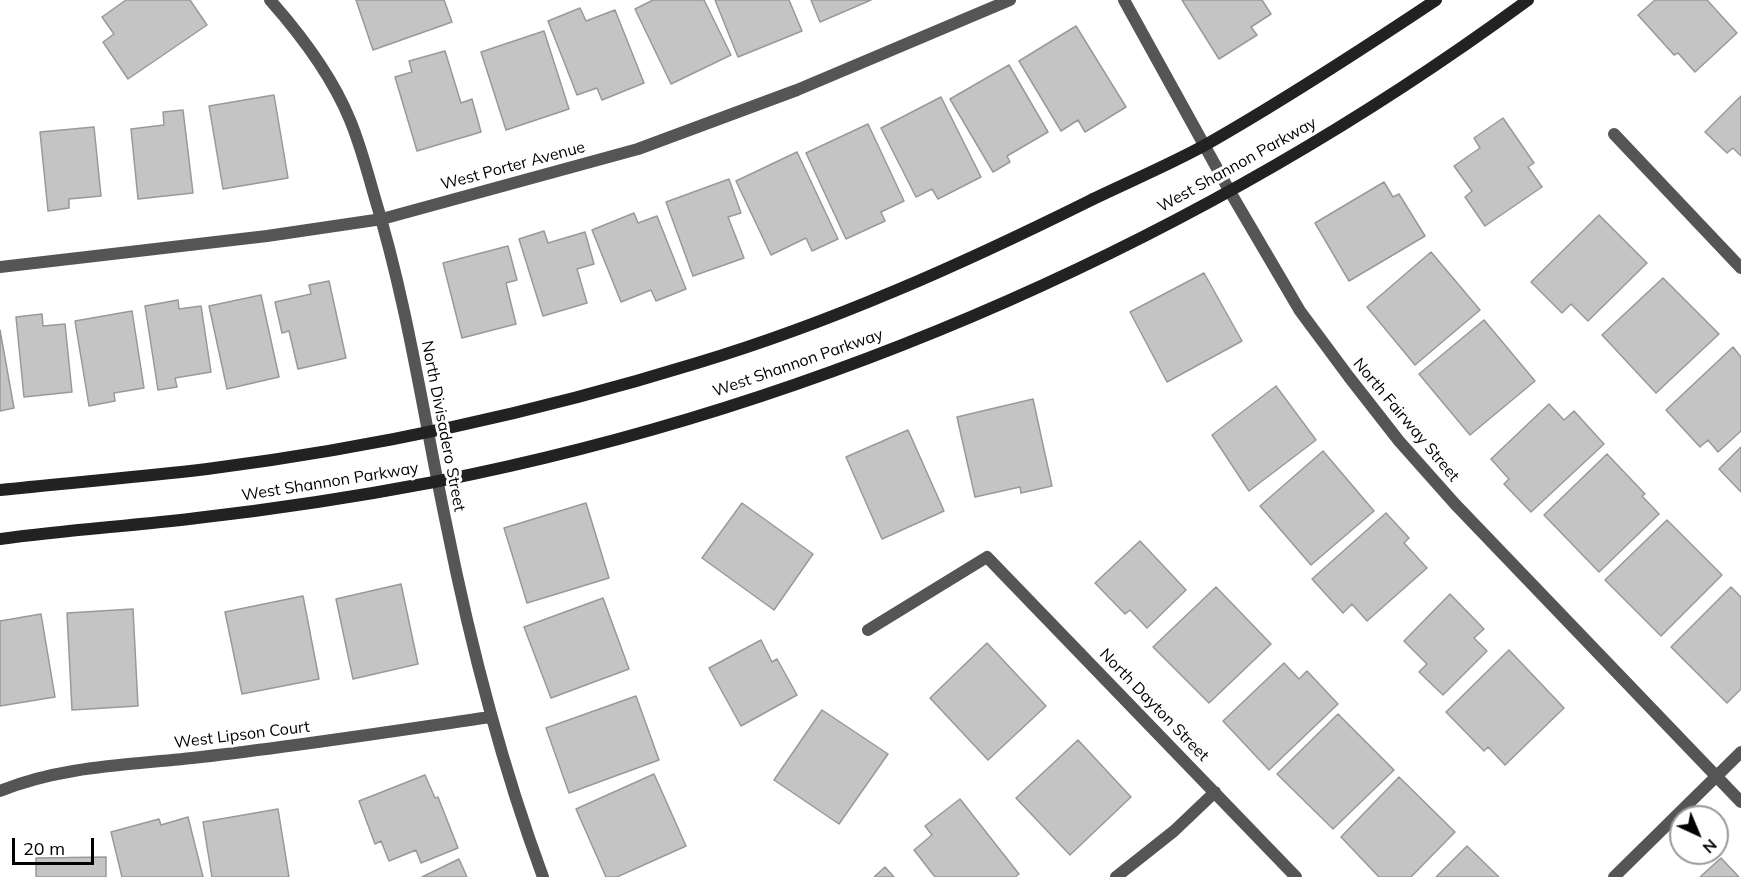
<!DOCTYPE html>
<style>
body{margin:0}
#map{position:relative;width:1741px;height:877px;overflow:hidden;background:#fff;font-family:Mulish,sans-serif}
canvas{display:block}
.north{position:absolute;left:1669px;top:805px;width:60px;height:60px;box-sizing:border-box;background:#fff;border:2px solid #999;border-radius:50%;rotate:136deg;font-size:16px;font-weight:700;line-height:24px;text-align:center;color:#000}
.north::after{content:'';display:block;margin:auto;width:21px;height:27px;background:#000;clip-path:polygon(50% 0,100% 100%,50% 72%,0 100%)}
.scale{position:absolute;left:12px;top:838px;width:82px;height:27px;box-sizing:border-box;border:3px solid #000;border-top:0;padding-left:8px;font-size:18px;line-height:21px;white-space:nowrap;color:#000;-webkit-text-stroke:4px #fff;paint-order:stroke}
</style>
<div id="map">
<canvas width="1741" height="877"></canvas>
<div class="north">N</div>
<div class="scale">20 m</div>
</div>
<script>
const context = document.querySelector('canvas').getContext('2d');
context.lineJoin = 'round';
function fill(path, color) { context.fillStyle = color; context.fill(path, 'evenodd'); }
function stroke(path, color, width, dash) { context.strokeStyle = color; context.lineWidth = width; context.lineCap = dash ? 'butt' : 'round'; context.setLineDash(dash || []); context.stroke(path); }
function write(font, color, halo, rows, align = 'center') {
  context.font = font + ' Mulish,sans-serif'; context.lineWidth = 6; context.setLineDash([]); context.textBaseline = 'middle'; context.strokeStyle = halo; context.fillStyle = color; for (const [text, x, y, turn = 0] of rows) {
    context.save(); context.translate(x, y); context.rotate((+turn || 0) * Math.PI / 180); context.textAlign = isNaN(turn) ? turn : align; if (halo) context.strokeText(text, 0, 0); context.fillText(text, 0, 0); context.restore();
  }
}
const building = new Path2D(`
 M126,0h64l17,25 -79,54 -25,-37 11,-8 -12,-17z
 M356,0h88l8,22 -79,28z
 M653,0h51l27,55 -60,29 -36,-75z
 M715,0h74l13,31 -64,26z
 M811,0h60l-51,22z
 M1182,0h80l9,14 -20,13 6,8 -38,24z
 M1655,0h52l30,33 -42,39 -17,-19 -4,2 -36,-40z
 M580,8l6,13 29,-11 29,73 -42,17 -5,-12 -20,7 -29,-74z
 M1076,26l50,81 -41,25 -7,-12 -17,11 -42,-70z
 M544,31l25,78 -63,21 -25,-78z
 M445,51l16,52 11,-4 9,33 -64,19 -22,-74 17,-5 -3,-11z
 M1009,65l39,67 -41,24 3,6 -17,10 -43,-73z
 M274,95l14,83 -65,11 -14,-83z
 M1741,96v60l-8,-8 -6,5 -22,-21z
 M941,97l40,80 -43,22 -6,-10 -16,8 -35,-69z
 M183,110l10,83 -55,6 -7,-70 33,-4 -1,-13z
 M1503,118l31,45 -6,4 14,20 -57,39 -20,-29 7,-6 -18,-25 26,-18 -6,-10z
 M868,124l36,77 -23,11 4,9 -39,18 -40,-86z
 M94,127l7,69 -32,3v9l-21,3 -8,-79z
 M797,152l41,87 -26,12 -6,-13 -35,17 -35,-74z
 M729,179l12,34 -13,4 16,41 -51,18 -27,-74z
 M1384,182l9,15 6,-3 26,42 -76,45 -34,-58z
 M634,213l4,10 19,-7 29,73 -30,12 -5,-11 -30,12 -29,-72z
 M1599,215l48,48 -59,58 -17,-17 -9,9 -31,-31z
 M544,231l4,12 37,-11 9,32 -17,5 10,34 -44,13 -24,-77z
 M508,246l9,34 -11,3 10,41 -54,14 -19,-75z
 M1431,252l49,58 -65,55 -48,-58z
 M1204,273l38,68 -75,41 -37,-70z
 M1663,278l56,56 -63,59 -54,-58z
 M329,281l17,77 -48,11 -9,-38 -7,2 -7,-31 36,-8 -2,-9z
 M261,295l18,82 -52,12 -18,-83z
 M178,300l1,9 22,-3 10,66 -36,6 2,9 -19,3 -13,-84z
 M132,311l12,77 -30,5 1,8 -26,5 -14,-85z
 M42,314l1,12 22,-2 7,68 -48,5 -8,-80z
 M1484,320l51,61 -65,54 -51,-61z
 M0,330l14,78 -14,3z
 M1733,347l8,10v74l-23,21 -10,-12 -8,7 -34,-37z
 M1276,386l40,54 -67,51 -37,-56z
 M1033,399l19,87 -31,7 -1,-6 -45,10 -18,-80z
 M1549,404l15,16 10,-9 30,33 -73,68 -27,-28 5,-5 -18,-20z
 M908,430l36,81 -62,28 -36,-82z
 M1741,447v45l-22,-23z
 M1323,451l51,60 -63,54 -51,-59z
 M1607,454l38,40 -3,2 17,18 -60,58 -55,-57z
 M586,503l23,75 -82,25 -23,-75z
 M742,503l71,51 -39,56 -72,-52z
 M1386,513l23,25 -5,5 23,25 -60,53 -15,-17 -9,9 -31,-34z
 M1667,520l55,55 -61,61 -56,-56z
 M1140,541l46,49 -39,38 -17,-18 -5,4 -30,-31z
 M401,584l17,80 -65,15 -17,-80z
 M1216,587l55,57 -62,59 -56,-56z
 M1731,587l10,10v92l-14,14 -56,-56z
 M1450,594l34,35 -10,9 13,13 -44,44 -24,-23 8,-8 -23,-23z
 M303,596l16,83 -77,15 -17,-82z
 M603,598l26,71 -78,29 -27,-71z
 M133,609l5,97 -66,4 -5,-97z
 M41,614l14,83 -55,9v-85z
 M761,640l11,22 5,-3 20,36 -56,31 -32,-58z
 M987,643l59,63 -58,54 -58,-62z
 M1509,650l55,58 -59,57 -17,-18 -4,4 -38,-39z
 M1284,663l15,16 8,-8 31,33 -69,66 -46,-49z
 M636,696l23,64 -90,33 -23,-65z
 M822,710l66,44 -49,70 -65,-44z
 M1338,714l56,56 -61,59 -56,-55z
 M1078,740l53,57 -61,58 -54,-57z
 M654,774l32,72 -69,31h-11l-30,-68z
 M425,775l10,23 3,-1 20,51 -37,15 -5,-13 -27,11 -8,-20 -6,3 -16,-43z
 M1399,777l56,55 -44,45h-32l-38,-40z
 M960,799l59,75 -4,3h-80l-21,-27 18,-15 -7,-9z
 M278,809l11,68h-77l-9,-55z
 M188,817l15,60h-81l-11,-45 48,-13 2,6z
 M1467,846l32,31h-63z
 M106,857v20h-70v-19z
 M1721,858l18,19h-39z
 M459,859l8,18h-45z
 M885,867l9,10h-20z`);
const street = new Path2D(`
 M270,0c31,35 62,76 80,120 10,24 17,50 24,75 33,107 49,218 72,328 24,120 54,238 97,354
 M1124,0l105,190 71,121 49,66 50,64 56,63 286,298
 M1614,134l127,134
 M0,267l267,-31 115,-17 256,-70 159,-59 213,-90
 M868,630l119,-73 309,320
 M0,791c63,-26 134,-26 201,-34 97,-11 193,-26 289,-40
 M1116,877l58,-46 41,-39
 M1614,877l127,-125`);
const secondary = new Path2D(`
 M0,490c69,-7 138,-13 207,-21 165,-21 331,-57 490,-106 136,-41 265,-99 392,-162 39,-19 80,-36 118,-57 79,-45 154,-94 229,-144
 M0,539c65,-9 131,-13 197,-21 79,-9 158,-21 237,-36 393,-77 772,-245 1094,-482`);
const streetNames = [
 ["West Shannon Parkway",1237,165,-29],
 ["West Porter Avenue",513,166,-15],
 ["West Shannon Parkway",798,363,-19],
 ["North Fairway Street",1406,420,50],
 ["North Divisadero Street",443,426,79],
 ["West Shannon Parkway",330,482,-9],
 ["North Dayton Street",1154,705,46],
 ["West Lipson Court",242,735,-7]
];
fill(building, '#c4c4c4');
stroke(building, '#999', 1.5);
stroke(street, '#555', 12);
stroke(secondary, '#222', 12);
write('16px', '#000', '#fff', streetNames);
</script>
